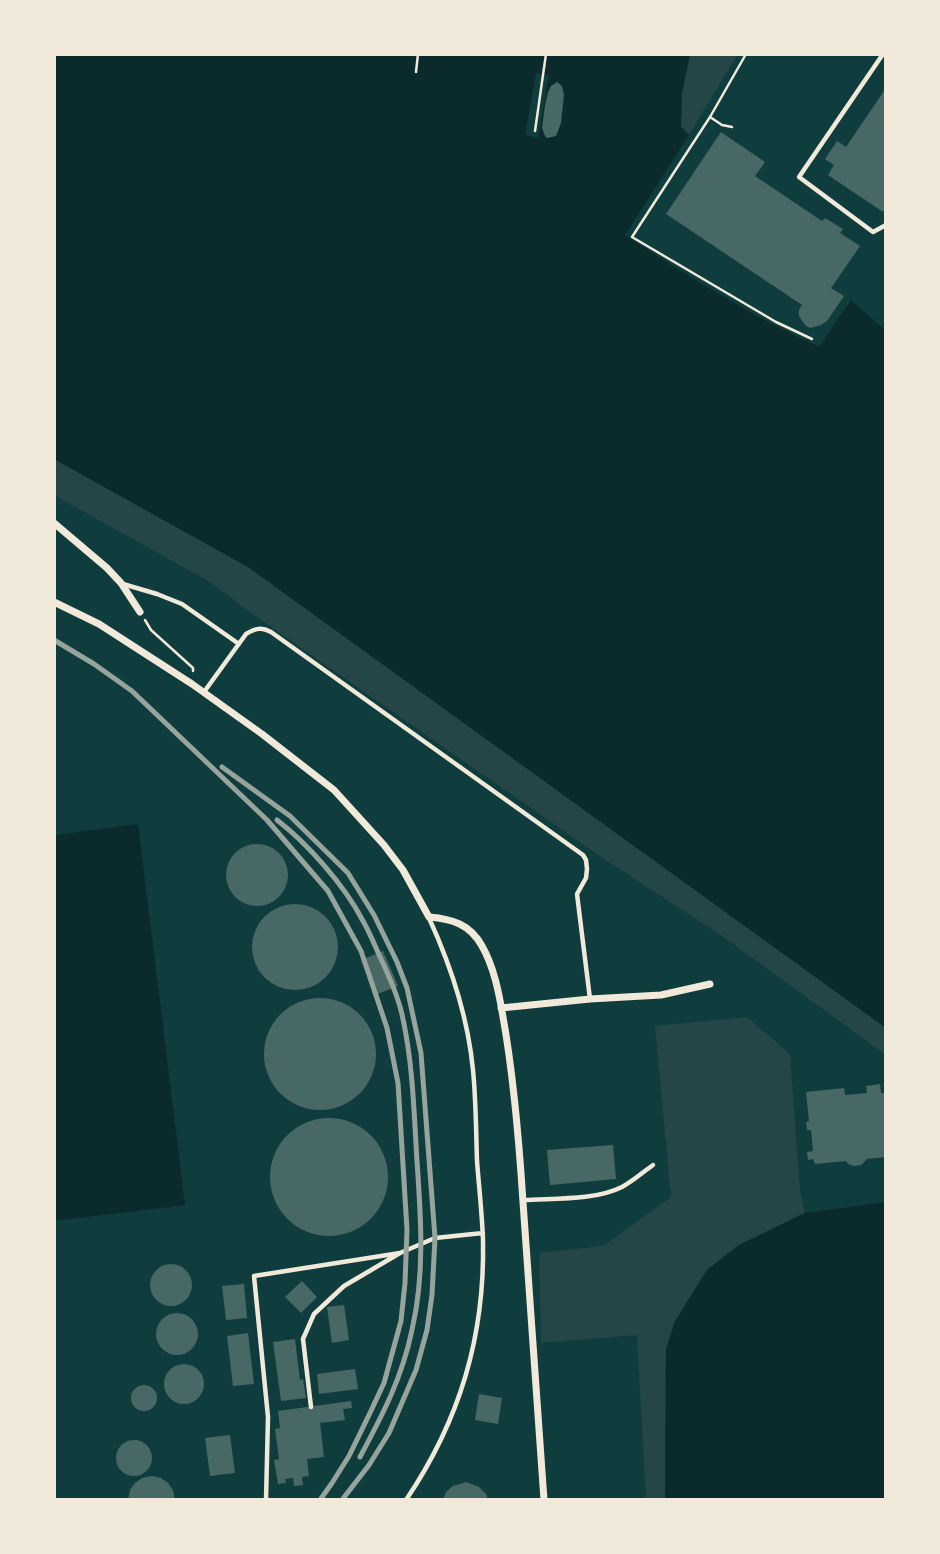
<!DOCTYPE html>
<style>
body{margin:0}
#map{position:relative;width:940px;height:1554px;overflow:hidden;background:#0f3d3e;font-family:Inter,sans-serif}
canvas{display:block}
.frame{position:absolute;inset:0;border:56px solid #f1e9da;pointer-events:none}
</style>
<div id="map">
<canvas width="940" height="1554"></canvas>
<div class="frame"></div>
</div>
<script>
const context = document.querySelector('canvas').getContext('2d');
context.lineJoin = 'round';
function fill(path, color) { context.fillStyle = color; context.fill(path, 'evenodd'); }
function stroke(path, color, width, dash) { context.strokeStyle = color; context.lineWidth = width; context.lineCap = dash ? 'butt' : 'round'; context.setLineDash(dash || []); context.stroke(path); }
const green = new Path2D(`
 M690,54h48l-49,81 -8,-8 1,-34z
 M54,459l194,108 638,461v27l-168,-122 -114,-74 -353,-246 -41,-31 -156,-87z
 M747,1017l43,37 10,137 5,22 -66,32 -32,25 -22,35 -19,45 -1,150h-19l-9,-165 -96,8 -2,-90 64,-7 68,-49 -16,-171z`);
const water = new Path2D(`
 M54,54h636l-8,39 -1,34 8,8 -64,100c63,41 126,81 194,112l32,-47 35,31v697l-638,-461 -194,-108z
 M138,824l47,381 -131,16v-386z
 M886,1202v298h-221l1,-150 8,-27 33,-53 32,-25 66,-32z`);
const pier = new Path2D(`
 M536,73l13,3 -11,62 -13,-3z`);
const building = new Path2D(`
 M557,82l5,4 2,9 -3,28 -5,13 -9,2 -2,-2 -3,-8 3,-23 3,-13 3,-6z
 M886,88v119l-3,5 -55,-37 6,-10 -9,-6 12,-18 9,6z
 M721,132l44,30 -10,14 67,45 3,-3 18,11 -3,4 20,13 -29,42 13,8 -17,25 -6,4 -11,3 -5,-3 -6,-9v-6l3,-5 -136,-91z
 M226 875a31 31 0 1 1 62 0a31 31 0 1 1-62 0Z
 M252 947a43 43 0 1 1 86 0a43 43 0 1 1-86 0Z
 M383,951l15,35 -23,9 -14,-35z
 M264 1054a56 56 0 1 1 112 0a56 56 0 1 1-112 0Z
 M880,1084l1,9h5v64l-19,2 -6,6 -7,1 -6,-2 -2,-3 -31,3 -2,-5 -5,1 -1,-8 6,-1 -2,-21h-4l-1,-8 3,-1 -3,-29 38,-4 1,7 22,-2 -1,-7z
 M270 1177a59 59 0 1 1 118 0a59 59 0 1 1-118 0Z
 M613,1145l3,34 -66,6 -3,-35z
 M150 1285a21 21 0 1 1 42 0a21 21 0 1 1-42 0Z
 M302,1281l15,16 -16,16 -16,-16z
 M244,1284l3,34 -21,2 -4,-34z
 M344,1305l5,35 -17,3 -5,-36z
 M156 1334a21 21 0 1 1 42 0a21 21 0 1 1-42 0Z
 M248,1333l6,51 -21,2 -6,-50z
 M295,1339l5,41 3,-1 3,19 -25,3 -8,-59z
 M164 1384a20 20 0 1 1 40 0a20 20 0 1 1-40 0Z
 M355,1369l3,20 -39,5 -2,-20z
 M131 1398a13 13 0 1 1 26 0a13 13 0 1 1-26 0Z
 M479,1394l23,4 -4,26 -23,-4z
 M351,1401l1,7 -9,1 2,11 -25,3 4,34 -17,2 2,17 -7,1 1,8 -9,1 -1,-8 -8,1 1,4 -8,1 -4,-24 5,-1 -4,-30 5,-1 -2,-17z
 M230,1435l5,38 -25,3 -5,-38z
 M116 1458a18 18 0 1 1 36 0a18 18 0 1 1-36 0Z
 M152,1476l9,2 7,5 5,7 2,10h-47l2,-10 5,-7 7,-5z
 M466,1482l13,5 7,7 2,6h-45l3,-8 7,-6z`);
const path = new Path2D(`
 M746,54l-36,63 -78,120 144,85 36,17
 M416,72l2,-18
 M710,117l12,8 10,2
 M535,131l11,-77
 M145,620l6,10 42,38v3`);
const service = new Path2D(`
 M883,54l-84,123 74,55 13,-7
 M123,584l34,10 25,10 57,40
 M204,692l42,-58c10,-6 15,-7 25,-2l312,223 3,5 1,9 -1,9 -9,16 13,105
 M523,1200c30,-2 71,1 99,-13 11,-6 21,-15 31,-22
 M400,1253l35,-15 48,-5
 M266,1500l2,-83 -14,-141 146,-23 -56,33 -30,28 -11,25 8,68
 M406,1500c54,-80 79,-164 77,-260 -1,-27 -4,-53 -6,-79 -1,-30 -1,-61 -4,-91 -5,-52 -22,-104 -44,-152`);
const minor = new Path2D(`
 M54,523l53,45 14,15 19,29
 M54,602l45,22 93,60 70,50 72,56 50,55 19,25 26,47c23,2 41,7 53,29 12,21 17,47 21,71 11,61 16,123 20,185 7,99 14,199 21,298
 M501,1008l89,-9 71,-4 49,-11`);
const rail = new Path2D(`
 M54,640l40,24 38,27 135,129 61,71 33,60 26,77 11,55 9,147 -2,53 -4,38 -17,62 -15,32 -20,41 -17,27 -12,17
 M222,767l68,49 58,57 26,42 23,47 10,26 14,65 14,185 -3,57 -5,35 -11,40 -27,63 -20,32 -27,35
 M277,820c31,24 68,66 86,101 7,12 12,25 18,38 9,19 18,39 22,60 10,46 11,95 14,142 4,57 8,113 -5,169 -10,48 -29,84 -52,127`);
fill(green, '#244646');
fill(water, '#0a2a2b');
fill(pier, '#0f3d3e');
fill(building, '#486865');
stroke(path, '#f1e9da', 2.5);
stroke(service, '#f1e9da', 4.5);
stroke(minor, '#f1e9da', 7);
stroke(rail, '#97a49c', 5);
</script>
